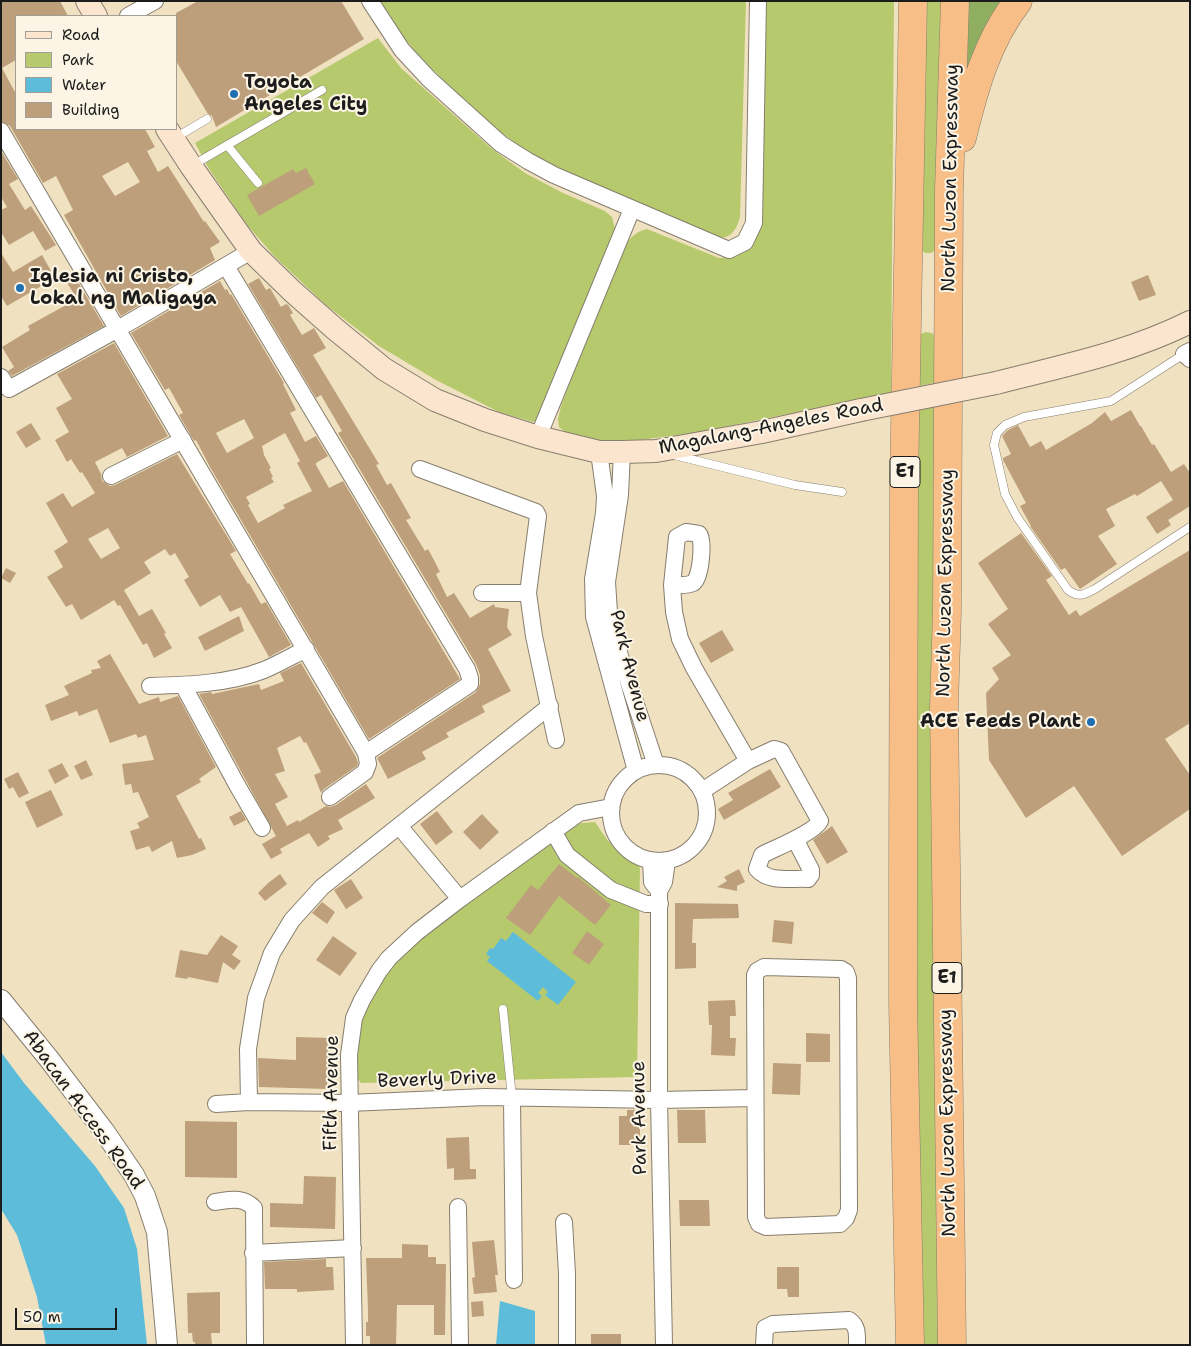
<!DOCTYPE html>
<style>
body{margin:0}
#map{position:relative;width:1191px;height:1346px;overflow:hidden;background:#f0e1c1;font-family:"Shantell Sans",sans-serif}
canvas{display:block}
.frame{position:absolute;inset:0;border:2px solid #1c1c1c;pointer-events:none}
.legend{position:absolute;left:15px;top:15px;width:162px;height:115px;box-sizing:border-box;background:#fcf5e5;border:1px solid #a29e95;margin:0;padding:6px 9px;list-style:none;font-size:15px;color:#1c1c1c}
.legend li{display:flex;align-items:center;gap:10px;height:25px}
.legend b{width:25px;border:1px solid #a29e95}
.scale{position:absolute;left:15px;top:1308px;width:102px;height:22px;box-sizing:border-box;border:2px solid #1c1c1c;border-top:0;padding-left:6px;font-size:15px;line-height:18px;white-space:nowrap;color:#1c1c1c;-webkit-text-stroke:4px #fcf5e5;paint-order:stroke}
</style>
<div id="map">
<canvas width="1191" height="1346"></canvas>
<div class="frame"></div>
<ul class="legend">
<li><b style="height:6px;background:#fce5cf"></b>Road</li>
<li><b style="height:14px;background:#b6ca6d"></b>Park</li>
<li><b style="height:14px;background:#5cbcda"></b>Water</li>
<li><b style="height:14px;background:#bda07b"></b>Building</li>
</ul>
<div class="scale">50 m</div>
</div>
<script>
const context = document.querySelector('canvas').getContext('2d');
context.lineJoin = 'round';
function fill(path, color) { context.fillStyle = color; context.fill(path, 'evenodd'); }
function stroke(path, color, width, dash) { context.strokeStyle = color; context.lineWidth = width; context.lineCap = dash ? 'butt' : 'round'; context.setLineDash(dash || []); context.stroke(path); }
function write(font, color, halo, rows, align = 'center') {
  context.font = font + ' "Shantell Sans",sans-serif'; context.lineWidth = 4; context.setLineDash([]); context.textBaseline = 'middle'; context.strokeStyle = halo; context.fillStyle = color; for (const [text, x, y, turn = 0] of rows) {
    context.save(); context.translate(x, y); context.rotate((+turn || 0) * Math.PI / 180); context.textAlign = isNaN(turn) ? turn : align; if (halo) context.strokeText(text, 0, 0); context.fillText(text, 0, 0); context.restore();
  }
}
const green = new Path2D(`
 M381,1h365l-6,216c-4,15 -10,22 -25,21l-117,-49 -67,-34 -50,-38 -61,-60 -27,-33z
 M765,1h129l-3,392 -197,40 -70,9 -34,-3 -24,-6 -7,-6 -1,-8 3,-13 55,-143c8,-15 13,-30 31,-34l72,29c13,0 20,-6 30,-15z
 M922,1h24l-10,249 -5,3h-6l-6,-6z
 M378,38l23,30 90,80 34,25 38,20 42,18 7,6 3,12 -77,190 -5,3 -34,-10 -63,-32 -57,-34 -53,-41 -50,-47 -28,-32 -39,-57 -14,-26z
 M925,332l7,1 5,5 2,44 -25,5 4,-51z
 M939,404l3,941h-26l-3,-934z
 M595,822l13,19 28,16 4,12 -3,208 -276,6 -7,-9 7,-64 37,-58 173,-128z`);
const forest = new Path2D(`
 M966,1h43l-37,72 -9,-2z`);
const water = new Path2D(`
 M513,932l63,50 -18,23 -13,-10 3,-3 -5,-5 -5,6 4,3 -4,5 -51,-40 3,-4 -4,-3 4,-6 3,1 8,-11 5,3z
 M1,1052l23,31 71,83 29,42 13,41 10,96h-101l-9,-48 -20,-62 -16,-26z
 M500,1301l35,10v34h-39z`);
const building = new Path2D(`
 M1,1h59l8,15h-52v44l-14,8 14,26v35h129l10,18 -8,4 11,21 10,-6 36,56 1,-1 15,21 -10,6 5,12 -94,56 -57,-101 9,-5 -17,-34 -13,7 -33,-57 -9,-5zM128,162l12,20 -25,14 -13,-20z
 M198,1h143l23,38 -148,88 -4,-11 -4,-2 -32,-53v-48z
 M1,151l17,28 -9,5 16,26 6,-4 25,39 -11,6 -12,-20 -24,14 -8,-13v-22l6,-3 -6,-10z
 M306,168l9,16 -56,32 -12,-21 46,-26 3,4z
 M1,253l12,19 29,-17 13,23 -48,28 -6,-10z
 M1148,275l8,20 -17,6 -8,-19z
 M75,277l29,49 -92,50 -4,-5 6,-4 -12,-20 28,-17 -2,-4 49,-27 -11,-18z
 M259,278l7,12 4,-2 11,19 5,-3 2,1 5,8 -3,2 12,20 12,-7 12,20 -13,7 66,109 -3,1 11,20 4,-2 20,35 -5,2 19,31 3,-2 7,13 5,10 -4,2 11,23 7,-4 16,25 24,-14 1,3 14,2 -2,18 5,8 -24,14 23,42 -29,15 3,6 -39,21 3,4 -27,15 4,7 -38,20 -11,-21 99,-66 4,-8v-9l-4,-11 -138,-231 4,-2 -21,-36 -5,3 -68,-114z
 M220,281l5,9 2,-1 3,6 1,-1 53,89 -1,1 13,26 -6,3 15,29 11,-6 12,20 -12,7v2l13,23 14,-7 117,198 -91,60 -159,-272 -14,-27 -2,1 -15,-26 4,-2 -14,-25 -4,2 -34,-57zM244,419l10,19 -27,15 -11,-20zM285,433l15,28 -3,2 15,28 -29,14 2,3 -27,15 -10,-18 2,-1 -4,-7 28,-15 -3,-4 2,-1 -4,-8 2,-1 -7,-13 -2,-9z
 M114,343l54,93 -41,21 -5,-9 -27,14 6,12 1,7 8,5 5,-1 62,-31 59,97 -6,3 18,30 1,-1 12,21 5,-2 25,43 -22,12 -28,-50 -11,5 -10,-17 -20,12 -16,-27 5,-3 -14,-24 -5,3 -5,-7 -21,13 7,11 -27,17 15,26 13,-7 14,24 -2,1 8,14 -18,10 -7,-15 -4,2 -23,-40 -2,1 -4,-6 -33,20 -9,-16 -6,3 -19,-30 16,-10 -9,-16 14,-9 -22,-39 17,-10 9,14 23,-14 -13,-21 -2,1 -9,-14 -4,3 -12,-22 14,-8 -13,-24 16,-9 -15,-25zM108,528l12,20 -19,11 -13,-20z
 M1131,410l9,16h1l11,19 2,-1 17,28 13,-8 6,9v33l-22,14 3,5 -14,9 -11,-17 27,-17 -12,-19 -24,15 -2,-2 -29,15 9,17 -17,10 19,28 -37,25 -15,-21 -4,2 -31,-44h1l-11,-20 6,-3 -23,-43v-2l8,-4 -9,-18 6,-6 10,-5 12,22 11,-6 5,9 46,-27 13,-11 6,9z
 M31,423l10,16 -15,9 -10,-16z
 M1021,533l31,43 -6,4 23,35 7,-5 4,6 110,-66v173l-25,16 25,36v34l-68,47 -48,-70 -48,32 -37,-58 -3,-67 13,-14 -7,-11 19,-13 -23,-31 20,-15 -30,-46z
 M6,568l10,5 -6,10 -9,-5z
 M239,616l5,15 -39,20 -7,-14z
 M722,630l12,20 -23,13 -12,-20z
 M110,654l29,50 20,-7 1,5 18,-6 38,71 -17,12 2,3 -25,14 23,43 2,-1 5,11 -14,6 -15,3 -5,-17 -20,11 -3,-6 -13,4 -6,-19 10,-3 -3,-5 12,-6 -11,-25 -5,1 -2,-9 -6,1 -3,-21 32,-4 -8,-25 -8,3 -2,-4 -26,9 -13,-34 -18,7 -2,-5 -26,10 -6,-16 24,-10 -5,-9 28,-13 -1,-3 10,-2 -4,-7z
 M301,663l55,94 2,6 -1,3 -33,23 -3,4 -7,-18 7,-3 -15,-30 -2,1 -4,-7 -23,12 8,23 -10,3 13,23 -13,7 12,22 11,-6 1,2 27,-16 4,1 6,-2 30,-21 9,14 -37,22 5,9 -15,7 2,3 -12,8 -9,-14 -29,16 2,4 -11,6 -9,-15 14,-8 -77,-142 12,-2 1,2 47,-10 2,6 23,-9 -4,-8z
 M86,760l7,15 -12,5 -7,-14z
 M62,763l7,13 -14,8 -7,-14z
 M770,769l11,18 -57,33 -6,-11 15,-9 -5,-7z
 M18,772l11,21 -10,5 -6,-11 -4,2 -5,-10z
 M51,790l12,25 -26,13 -12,-26z
 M241,811l5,9 -12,6 -5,-9z
 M437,811l16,21 -17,13 -16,-21z
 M482,814l17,18 -19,18 -17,-18z
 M832,826l16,26 -21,12 -14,-24z
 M559,864l18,14 1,-1 33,28 -16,20 -36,-29 -29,39 -24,-17 25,-33 7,5z
 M739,869l6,13 -8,4v5l-20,-4 10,-6 -3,-4z
 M280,874l7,10 -22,17 -7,-8 10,-10z
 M351,879l12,19 -17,11 -12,-19z
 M322,902l13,10 -8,12 -15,-11z
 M675,903l63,1 1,14 -46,1 -1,24h4v25l-21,1z
 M774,920l20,2 -2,22 -20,-2z
 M587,931l17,13 -15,21 -17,-12z
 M221,935l17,11 -6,9 9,6 -7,9 -11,-8 -5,21 -30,-6 -1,2 -12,-2 5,-27 27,5z
 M333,936l24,17 -17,23 -24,-16z
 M735,1000l1,16h-6v22h6l-1,18 -24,-1 1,-30h-3l-1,-24z
 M806,1033l24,1v28h-24z
 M296,1037l33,1 -2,51 -68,-2 -1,-29 38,2z
 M773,1063l28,1 -1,31 -28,-1z
 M627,1110h13v35h-21v-29h8z
 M677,1110h28l1,33h-28z
 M185,1121l52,1v56l-52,-1z
 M469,1137l1,32h6v10l-22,1v-12l-7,1 -1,-31z
 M304,1176l32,1 -1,52 -65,-2v-24l33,1z
 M679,1200h30l1,26h-30z
 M494,1240l4,35h-3l2,17 -23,2 -2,-16 3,-1 -3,-35z
 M402,1244l26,1v12h8v7h10l-1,71h-11v-30h-37l-1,40h-26v-9h-4v-14h2v-12l-2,-52h36z
 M326,1259v8h7l1,23 -37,2v-3h-32l-1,-27z
 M777,1267h22v30h-11l-1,-8h-10z
 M220,1292v41h-9l1,12h-17v-3h-2l-1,-9h-4l-1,-40z
 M483,1301l1,15 -12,1 -1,-15z
 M591,1334h30v11h-30z`);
const service = new Path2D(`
 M175,138l32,-19
 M227,145l31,38
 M193,165l129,-75
 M1184,354l-73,47 -87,16 -19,8 -8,8 -3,12 11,49 12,23 51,73c11,8 15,5 27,-1l95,-62
 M674,455l121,30 47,7
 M503,1009l9,89`);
const minor = new Path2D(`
 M370,1l32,49 27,29 72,65 27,17 26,14 175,75 16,-8 9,-19 4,-222
 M128,16l27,-15
 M1,131l365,622 2,11 -3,8 -35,25
 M226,266l241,403 3,9v6l-104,69
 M1190,351l-6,3 6,5
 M1,377l8,12 109,-60 133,-78
 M538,437l94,-228
 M599,452l6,44 -1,17 -11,66 1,38 42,154
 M622,452l-2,43 -13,87 2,30 11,44 36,109
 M420,469l116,43 2,4 -10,77 6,43 22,104
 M111,476l72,-36
 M672,585c6,0 15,1 21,-2 8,-4 11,-43 6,-49l-13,-2 -9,5 -5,48 2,27 6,27 14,29 54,93
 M482,593h46
 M183,685l54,100 25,43
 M150,686c37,-1 78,-2 114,-16 14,-6 28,-14 42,-21
 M611 813a48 48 0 1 1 96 0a48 48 0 1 1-96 0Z
 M702,791l46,-30 26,-12 7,2 39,70c-6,12 -45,27 -58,34l-5,14c12,14 34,9 51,10l3,-4v-5l-16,-31
 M399,826l61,73
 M553,831l14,24 44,35 35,14h14
 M651,861l1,21 7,9
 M764,967l77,2 5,3 2,6 1,232 -3,8 -6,6 -74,3 -7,-3 -3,-7 -1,-242 2,-4z
 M512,1098l2,182
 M249,1102l-1,-53 8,-51 16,-45 20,-33 30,-33 228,-181
 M216,1104l33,-2 100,1 136,-6 174,3 96,-2
 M215,1202c15,-2 28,-6 39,6l1,137
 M458,1207l2,138
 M564,1222l3,52v71
 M253,1253l100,-5
 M354,1345l-5,-290 5,-37 8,-18 17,-29 10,-13 28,-26 43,-33 119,-86 32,-6
 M664,1345l-5,-245v-209l5,-9 3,-21
 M764,1345l1,-17 8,-4 76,-4c9,6 8,14 8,25`);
const tertiary = new Path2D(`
 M1,1000l48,59 55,72 30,44 11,21 12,36 10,113`);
const secondary = new Path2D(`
 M87,1l9,15
 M167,129l24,37 60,85 41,40 43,38 49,40 51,31 50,20 53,17 61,15h23l34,-1 106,-19 99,-22
 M996,383c66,-17 132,-30 194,-61`);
const motorway = new Path2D(`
 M962,138c12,-49 25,-97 56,-137
 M910,1345l-7,-342v-128l1,-394 9,-480
 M952,1345l-8,-638 3,-96 2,-421 6,-189`);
const secondaryBridge = new Path2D(`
 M861,410l135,-27`);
const markers = [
 [234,94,5,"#1f6fb2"],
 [20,288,5,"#1f6fb2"],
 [1091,722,5,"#1f6fb2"]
];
const shields = [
 [905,472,30],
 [947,978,30]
];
const shieldNames = [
 ["E1",905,472],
 ["E1",947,978]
];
const poiNames = [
 ["Toyota",244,83],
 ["Angeles City",244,105],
 ["Iglesia ni Cristo,",30,277],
 ["Lokal ng Maligaya",30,299],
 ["ACE Feeds Plant",1081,722,"right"]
];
const streetNames = [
 ["North Luzon Expressway",951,178,-89],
 ["Magalang-Angeles Road",771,427,-11],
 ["North Luzon Expressway",946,583,-89],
 ["Park Avenue",629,666,76],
 ["Beverly Drive",437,1080,-2],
 ["Fifth Avenue",332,1093,-89],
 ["Abacan Access Road",83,1110,54],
 ["Park Avenue",640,1118,-91],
 ["North Luzon Expressway",948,1123,-91]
];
fill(green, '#b6ca6d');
fill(forest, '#90ae60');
fill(water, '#5cbcda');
fill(building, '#bda07b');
stroke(service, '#867e6e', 9);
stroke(minor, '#867e6e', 18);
stroke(tertiary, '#867e6e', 22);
stroke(secondary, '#867e6e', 24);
stroke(motorway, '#867e6e', 29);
stroke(service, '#fff', 8);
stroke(minor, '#fff', 16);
stroke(tertiary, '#fff', 20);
stroke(secondary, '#fce5cf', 22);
stroke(motorway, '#f7be87', 28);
stroke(secondaryBridge, '#867e6e', 24, []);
stroke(secondaryBridge, '#fce5cf', 22);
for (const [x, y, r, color] of markers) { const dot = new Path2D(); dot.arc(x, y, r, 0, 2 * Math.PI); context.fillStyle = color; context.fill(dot); stroke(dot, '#fcf5e5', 2); }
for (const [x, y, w] of shields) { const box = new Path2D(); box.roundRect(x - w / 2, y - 15.5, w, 31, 4); context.fillStyle = '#fcf5e5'; context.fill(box); stroke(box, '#1c1c1c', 1); }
write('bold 18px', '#1c1c1c', null, shieldNames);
write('bold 19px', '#1c1c1c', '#fcf5e5', poiNames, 'left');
write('19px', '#1c1c1c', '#fcf5e5', streetNames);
</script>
